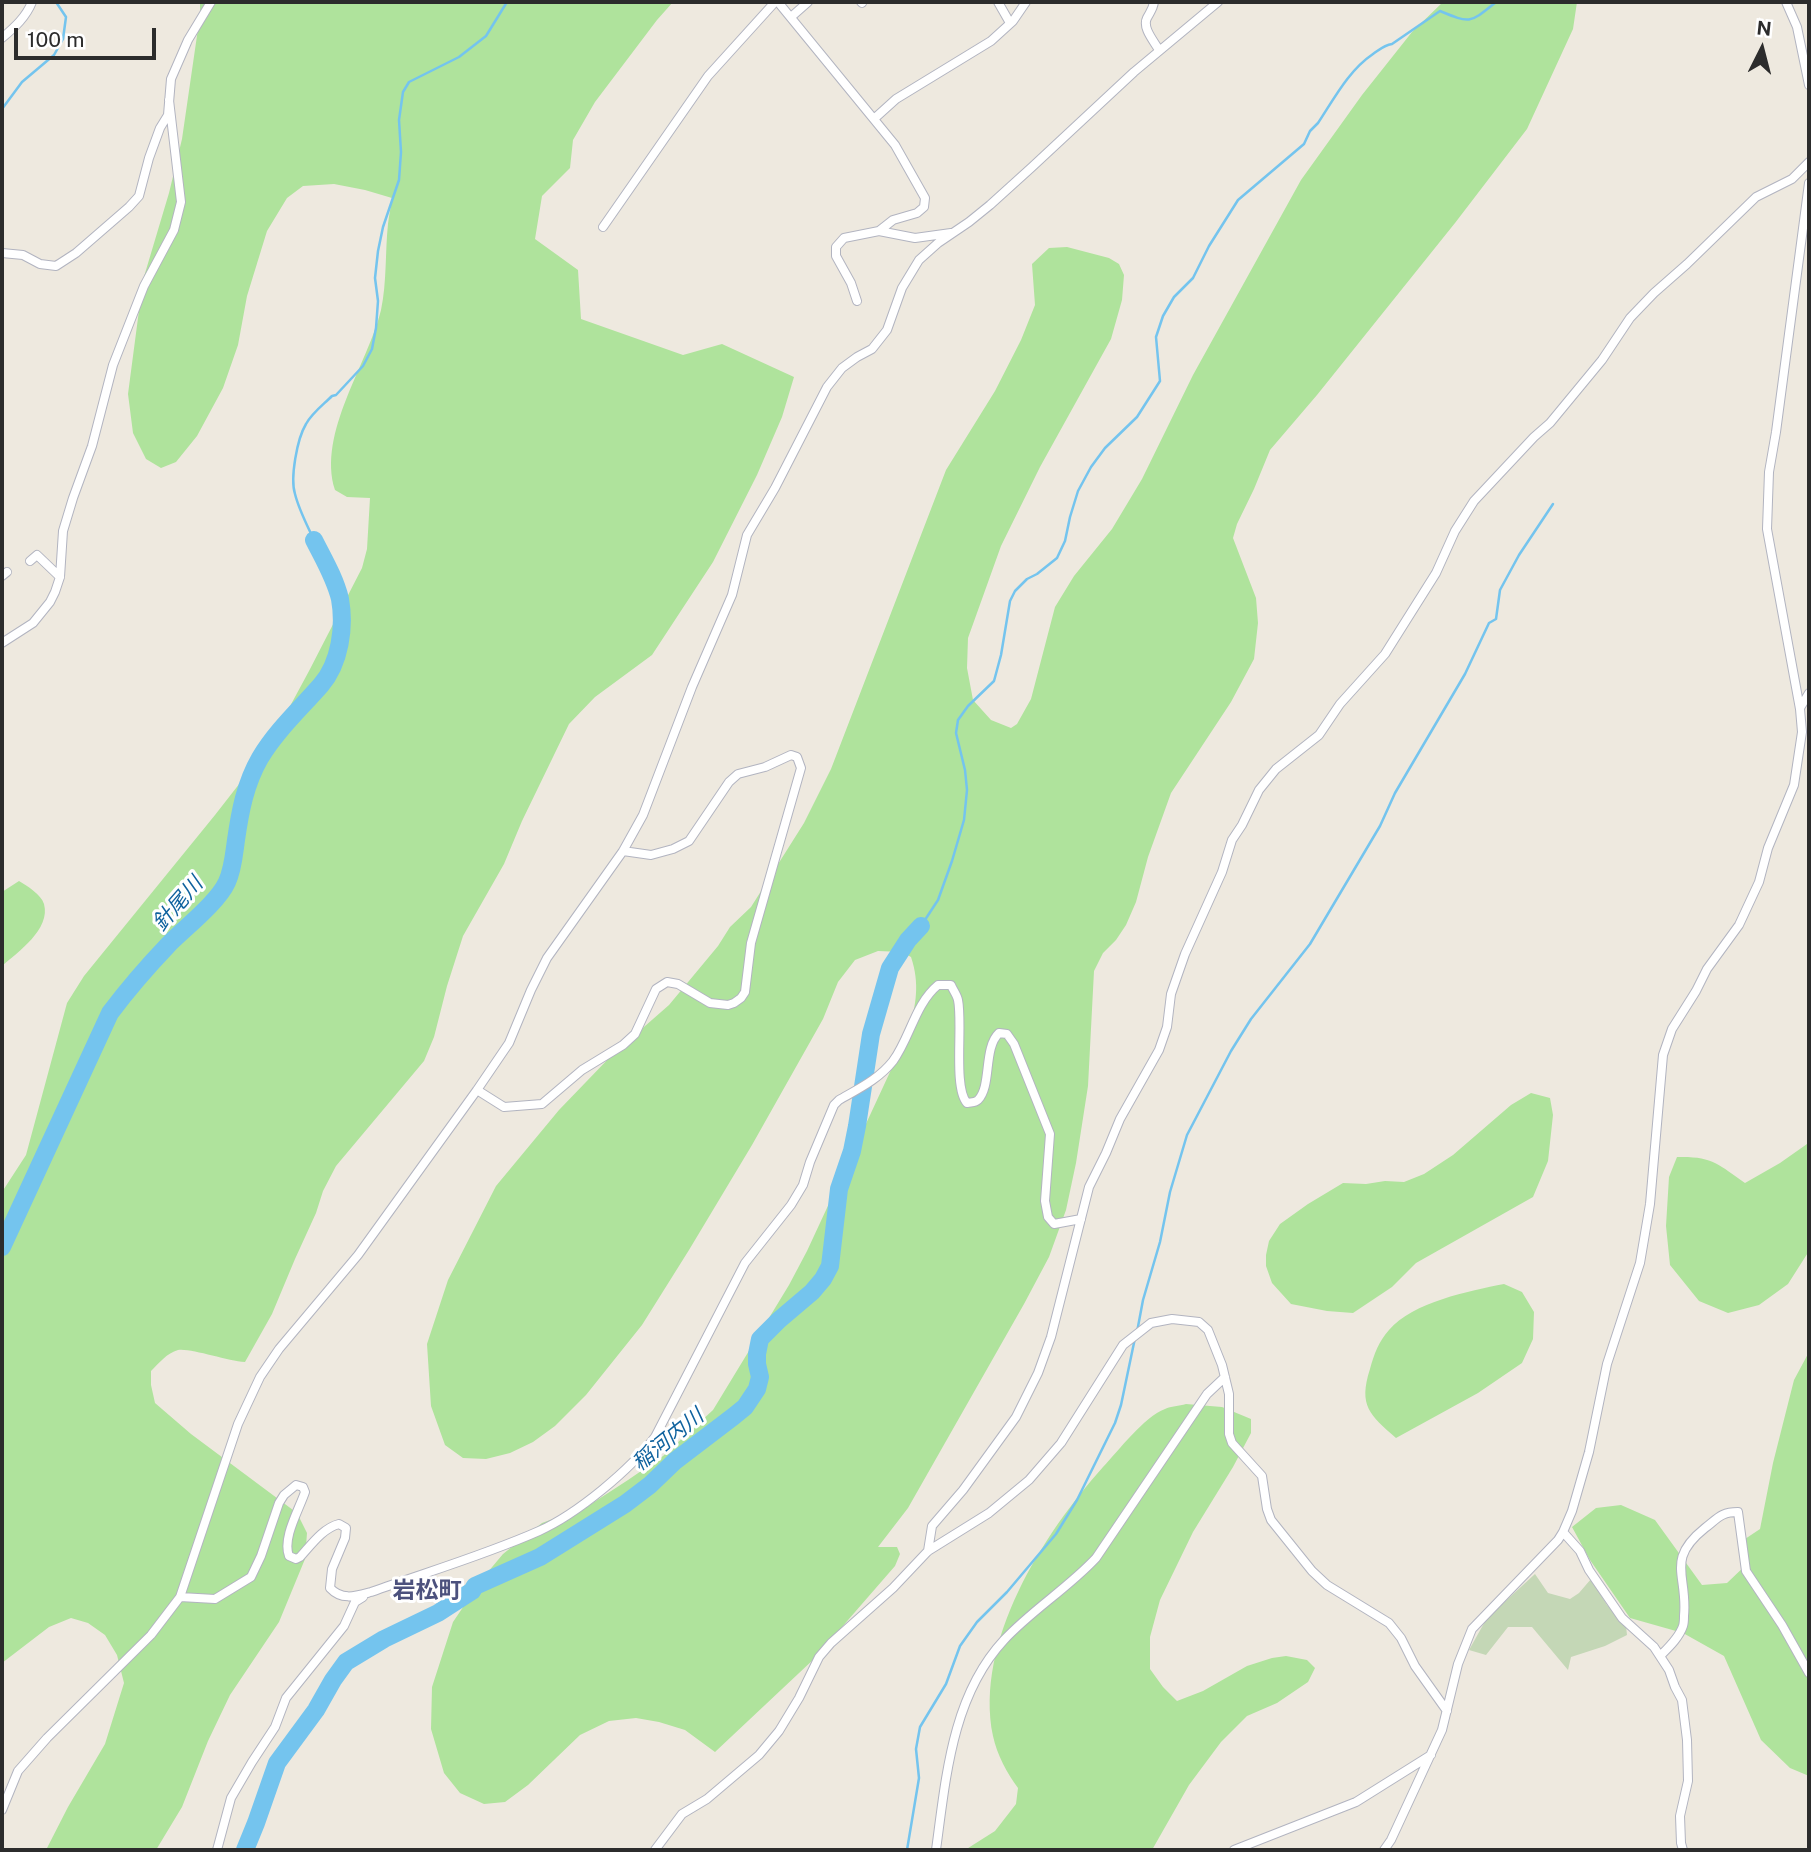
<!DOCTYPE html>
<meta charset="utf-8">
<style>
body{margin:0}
#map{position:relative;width:1811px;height:1852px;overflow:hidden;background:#eee9df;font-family:"Public Sans",sans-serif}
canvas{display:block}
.frame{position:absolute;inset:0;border:4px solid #2c2c2c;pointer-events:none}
.north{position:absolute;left:1727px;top:14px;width:70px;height:70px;-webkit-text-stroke:5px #fff;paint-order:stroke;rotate:6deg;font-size:19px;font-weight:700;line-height:28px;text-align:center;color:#2c2c2c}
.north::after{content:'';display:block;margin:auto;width:24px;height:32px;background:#2c2c2c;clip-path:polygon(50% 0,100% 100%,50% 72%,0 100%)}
.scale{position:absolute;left:14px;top:28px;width:142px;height:32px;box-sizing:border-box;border:4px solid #2c2c2c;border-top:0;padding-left:9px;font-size:21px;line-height:24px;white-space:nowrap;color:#2c2c2c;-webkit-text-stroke:5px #fff;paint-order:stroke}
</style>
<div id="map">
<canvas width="1811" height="1852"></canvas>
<div class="frame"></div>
<div class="north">N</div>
<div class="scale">100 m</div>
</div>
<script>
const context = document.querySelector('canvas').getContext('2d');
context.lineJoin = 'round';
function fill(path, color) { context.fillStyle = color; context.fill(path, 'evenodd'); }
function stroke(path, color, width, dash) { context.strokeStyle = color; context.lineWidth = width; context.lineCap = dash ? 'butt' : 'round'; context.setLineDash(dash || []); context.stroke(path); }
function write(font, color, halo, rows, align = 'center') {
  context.font = font + ' "Public Sans","Noto Sans JP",sans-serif'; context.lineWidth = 6; context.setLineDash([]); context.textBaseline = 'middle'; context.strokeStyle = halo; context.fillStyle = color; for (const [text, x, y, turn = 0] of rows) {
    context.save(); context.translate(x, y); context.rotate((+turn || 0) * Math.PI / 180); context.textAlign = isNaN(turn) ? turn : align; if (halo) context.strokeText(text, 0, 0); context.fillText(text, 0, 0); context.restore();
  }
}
const green = new Path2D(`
 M200,2h473l-16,18 -62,82 -22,38 -3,28 -28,28 -7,43 43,31 3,49 102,36 39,-11 72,33 -12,40 -25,58 -44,87 -61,93 -57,42 -26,27 -47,97 -18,43 -41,72 -16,50 -13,51 -10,24 -88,105 -13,25 -7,22 -21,46 -23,55 -27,48c-18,-1 -54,-14 -67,-12 -11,3 -19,13 -27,21v14l4,18 36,31 106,79 10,20 -2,26 -26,63 -49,73 -22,46 -26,66 -26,43h-110l22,-43 37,-63 19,-61 -7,-28 -12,-20 -17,-12 -17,-5 -22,9 -47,36v-471l24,-37 41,-152 17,-27 131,-161 53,-68 41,-76 53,-103 5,-19 3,-51 -23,-1 -12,-7c-18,-57 33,-126 46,-180 6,-28 4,-58 7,-86 1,-9 3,-18 4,-26l-27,-8 -31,-6 -31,2 -16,12 -20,33 -20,65 -9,49 -15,43 -26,48 -21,26 -15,6 -15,-9 -13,-26 -5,-39 15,-114 26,-87 13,-54 18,-124z
 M1443,2h134l-4,27 -46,100 -72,94 -138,172 -47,55 -16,39 -17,35 -4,14 23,60 2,25 -4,36 -23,43 -60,91 -23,64 -12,45 -10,23 -10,15 -13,13 -9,18 -6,115 -12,77 -10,47 -17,47 -25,47 -116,204 -30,39h19l3,7 -5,12 -80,92 -100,94 -30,-22 -26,-8 -23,-4 -27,3 -29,14 -52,50 -23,17 -21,2 -24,-11 -16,-20 -13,-44 1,-42 21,-65 29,-43 21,-25 39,-31 46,-17 40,-26 35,-24 50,-46 76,-125 18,-34 102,-220c7,-27 11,-47 2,-74l-9,-5 -24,-1 -23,9 -17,22 -15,37 -71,126 -63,105 -47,75 -56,70 -31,31 -22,16 -23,11 -24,6 -23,-1 -18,-13 -14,-39 -4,-62 21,-64 48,-94 63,-76 53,-55 57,-50 49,-59 12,-19 21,-20 53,-84 27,-54 115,-299 49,-79 26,-51 14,-35 -3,-41 17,-16 18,-1 42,11 10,6 5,11 -2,25 -11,39 -71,128 -39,79 -33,92 -1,30 6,32 18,20 20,8 6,-4 14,-25 24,-92 19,-31 38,-47 30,-50 51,-104 108,-195 61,-85 50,-63z
 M19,881c8,5 22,13 25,23 7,25 -26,48 -42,62v-74z
 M1531,1093l19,5 3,17 -5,46 -15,36 -117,66 -24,24 -39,26 -26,-2 -36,-7 -19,-21 -6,-17v-11l3,-14 11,-17 28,-20 35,-21 23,1 19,-3 19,1 20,-8 29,-19 58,-50z
 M1807,1144h2v107l-21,33 -29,21 -31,8 -29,-12 -29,-36 -4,-39 3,-49 8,-20c35,-1 41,7 68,26l35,-20z
 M1504,1284l18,8 12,20 -1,27 -11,24 -44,30 -82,45c-26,-23 -38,-32 -26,-69 4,-15 9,-28 19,-39 24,-28 80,-39 115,-46z
 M1809,1352v424l-19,-8 -29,-28 -37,-84 -41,-23 -53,-15 -40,-58 -18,-33 24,-19 25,-3 34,15 47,65 25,-2 21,-20 -6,-22 18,-12 13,-66 21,-83z
 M1186,1404l36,3 29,12v14l-18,34 -40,65 -33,68 -10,37v32l13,18 14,14 26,-10 44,-25 25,-8 14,-2 21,4 8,8 -7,14 -31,21 -30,13 -26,26 -32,43 -37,65h-187l30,-19 21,-27 2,-16c-11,-15 -21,-33 -25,-52 -19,-94 50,-202 110,-269 16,-17 41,-50 62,-58 6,-3 14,-3 21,-5z`);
const cemetery = new Path2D(`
 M1535,1574l13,19 22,6 9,-6 12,-14 16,26 19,21 1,9 -22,11 -34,11 -3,13 -36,-43h-24l-22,28 -17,-5 18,-32z`);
const stream = new Path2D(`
 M2,109l20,-27 32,-27 9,-16 3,-22 -10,-15
 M314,540c-7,-15 -15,-30 -19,-46 -5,-16 2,-55 11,-70 6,-11 17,-19 26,-28l4,-1 27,-29 9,-17 4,-21 2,-27 -3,-23 3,-27 5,-24 16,-47 2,-28 -2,-32 4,-28 6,-10 50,-25 27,-21 21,-34
 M921,926l17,-26 14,-39 12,-41 3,-30 -2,-20 -9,-37 2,-13 10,-14 26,-25 7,-26 9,-54 5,-10 12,-12 10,-5 20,-16 8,-17 5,-24 8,-26 13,-24 14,-19 32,-31 23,-36 -4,-44 7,-21 11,-19 19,-19 16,-32 29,-46 66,-56 6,-13 8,-8c16,-24 30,-52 55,-69 6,-4 11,-9 19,-10l48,-33c31,13 30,12 56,-9
 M1137,1332l6,-32 17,-58 10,-50 17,-57 44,-84 20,-32 59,-75 70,-118 15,-33 70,-119 24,-51 7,-4 4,-29 19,-35 34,-51
 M907,1850l12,-72 -3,-29 4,-22 26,-43 14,-38 17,-24 30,-30 49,-58 21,-34 38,-77 6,-18 14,-67`);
const river = new Path2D(`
 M2,1247l108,-234c18,-24 38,-47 59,-69 17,-17 49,-42 58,-62 6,-13 7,-28 9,-42 4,-28 9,-56 24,-82 16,-27 40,-49 61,-73 19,-22 24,-58 19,-86 -5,-21 -17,-41 -26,-59
 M245,1850l11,-27 21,-60 39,-53 17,-30 13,-18 38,-23 54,-26 34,-22 3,-5 65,-29 85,-53 25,-19 25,-24 59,-45 11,-9 12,-18 3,-12 -3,-13v-10l3,-15 19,-19 33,-28 11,-13 7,-13 9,-77 13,-38 5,-25 14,-92 19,-66 18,-28 13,-14`);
const minor = new Path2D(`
 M778,2l117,143 30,53 -1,9 -7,6 -24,7 -14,11
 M861,2l1,1
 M998,2l12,21
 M1154,2c-1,7 -4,10 -7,16 -5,10 7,23 12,32
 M1786,2l11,25 12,58
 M791,17l17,-15
 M2,38c13,-11 24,-21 30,-36
 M875,118l21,-19 95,-58 22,-20 13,-19
 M603,227l105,-151 67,-74
 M2,253l21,2 17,9 16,2 20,-13 53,-46 10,-11 10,-38 11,-30 8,-13 3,-36 17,-39 23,-38
 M857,301l-6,-18 -15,-27v-9l8,-9 35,-7 36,7 36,-5
 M30,561l7,-6 23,22
 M2,576l5,-4
 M2,643l31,-20 17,-21 5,-10 5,-15 3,-46 10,-33 19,-52 21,-81 31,-79 30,-56 7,-28 -12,-102
 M1800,708l9,-15
 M477,1090l27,17 38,-3 40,-34 41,-25 12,-11 21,-45 11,-7 11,2 32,19 18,2 6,-2 7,-5 4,-6 6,-49 50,-175 -4,-11 -6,-2 -26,12 -27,7 -9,8 -40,59 -16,8 -22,6 -28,-4
 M1563,1532l17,19 9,19 33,48 32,29 15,23 6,17 7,13 5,40 1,41 -8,35 1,27 2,7
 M928,1551l4,-25 31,-36 53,-73 22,-44 13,-36 38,-150 17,-34 14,-34 39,-69 8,-23 4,-33 14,-40 37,-82 10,-32 10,-15 17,-35 17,-21 43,-34 21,-31 45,-50 51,-81 19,-42 19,-30 60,-64 16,-14 52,-63 28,-42 24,-25 33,-29 69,-67 36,-18 17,-17
 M180,1597l35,2 36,-22 10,-21 18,-53 5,-8 12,-10 7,2 2,5c-6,18 -23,46 -16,64l7,3 4,-2c11,-12 23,-29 39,-33l7,4 -1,10 -13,31 -2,19c12,13 26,8 41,4 56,-20 114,-37 168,-61 38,-17 91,-61 116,-94l90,-174 46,-58 12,-20 7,-23 24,-57 5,-5c19,-11 40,-21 54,-39 17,-23 22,-57 45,-76h13c2,5 6,10 7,15 5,24 -5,88 9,103 4,-1 8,0 11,-3 14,-14 5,-52 21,-67l8,1 7,10 36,90 -5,67 3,16 6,7 27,-5
 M1660,1656c8,-8 19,-18 23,-30 1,-3 1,-7 1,-10 4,-41 -19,-56 21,-88 13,-10 16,-16 33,-16l8,59 36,54 27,48
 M2,1810l16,-39 29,-33 104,-103 29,-38 58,-173 22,-47 19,-28 79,-94 119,-165 32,-47 22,-53 16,-32 76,-107 20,-36 49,-128 40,-92 15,-60 28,-47 52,-101 15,-19 15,-11 15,-8 15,-19 15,-42 17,-28 19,-17 31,-21 21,-17 42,-38 102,-95 84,-70
 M217,1850l14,-52 21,-36 23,-35 11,-29 58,-72 11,-24 8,-5
 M655,1850l27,-36 25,-15 52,-44 20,-24 20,-33 20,-41 12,-14 62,-55 35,-37 61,-38 40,-33 32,-37 62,-98 28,-22 21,-4 27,3 9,8 14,35 7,29v40l3,9 30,33 5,33 4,11 41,51 15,14 62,38 12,15 14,28 32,45
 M936,1850c10,-73 16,-154 68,-210 28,-30 64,-52 92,-82l111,-164 18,-17
 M1234,1850l122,-48 75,-47
 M1384,1850l7,-10 51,-110 16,-66 14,-35 86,-89 5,-8 9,-21 17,-59 18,-88 33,-101 10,-59 13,-149 9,-26 24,-38 11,-22 32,-44 20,-43 9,-34 26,-63 8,-53 -2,-23 -33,-180 2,-57 7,-40 33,-249`);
const waterNames = [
 ["針尾川",178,904,-49],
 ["稲河内川",668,1440,-39]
];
const quarterNames = [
 ["岩松町",427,1591]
];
fill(green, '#afe39c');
fill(cemetery, '#c4d7b6');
stroke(stream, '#74c4ee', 2.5);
stroke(river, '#74c4ee', 18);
stroke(minor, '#b2b4c0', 10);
stroke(minor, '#fff', 8);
write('italic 21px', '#0f629e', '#fff', waterNames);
write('bold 23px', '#4c517d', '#fff', quarterNames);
</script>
